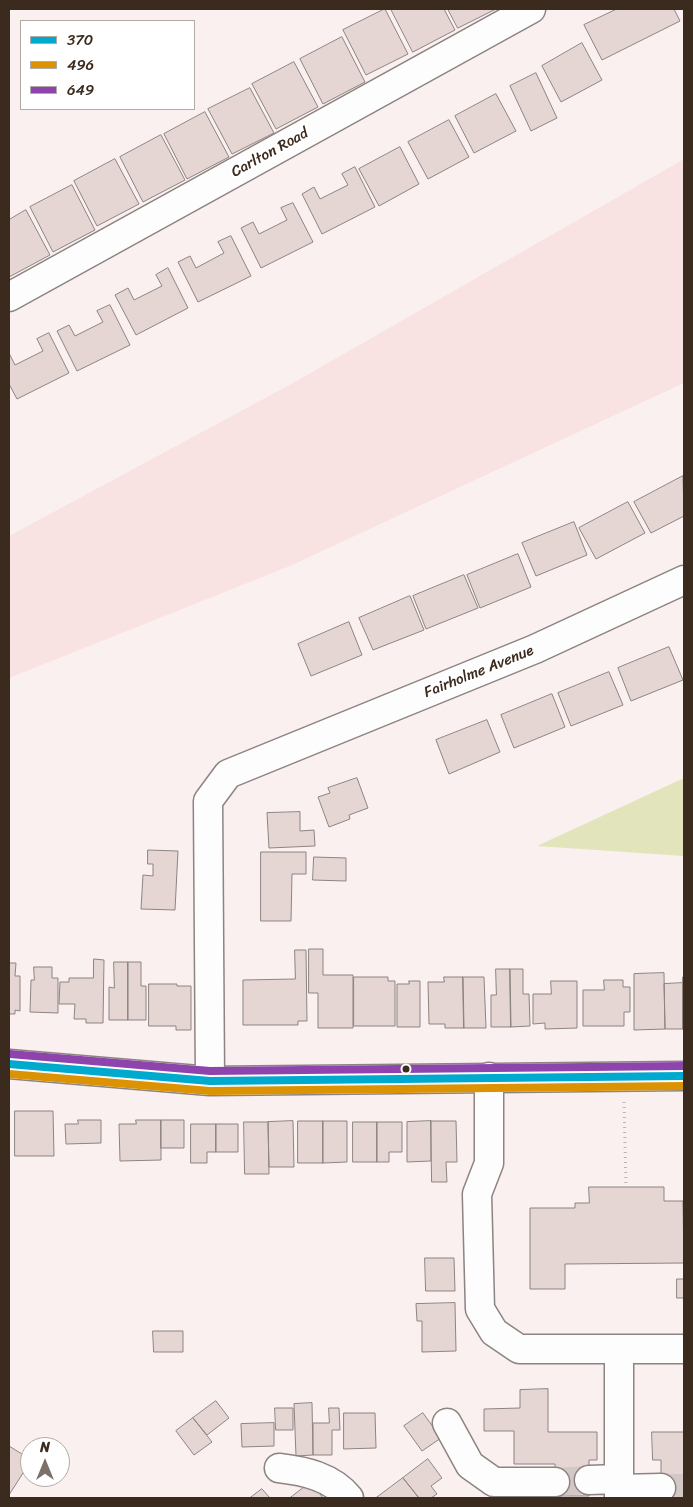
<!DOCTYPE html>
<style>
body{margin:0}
#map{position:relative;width:693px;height:1507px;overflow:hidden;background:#faf0f0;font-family:Sriracha,sans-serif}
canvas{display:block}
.frame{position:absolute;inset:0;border:10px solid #3b2a1e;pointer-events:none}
.legend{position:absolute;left:20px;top:20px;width:175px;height:90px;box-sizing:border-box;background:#fff;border:1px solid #b1aaa5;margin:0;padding:6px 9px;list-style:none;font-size:15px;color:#3b2a1e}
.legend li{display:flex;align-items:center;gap:10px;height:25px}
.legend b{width:25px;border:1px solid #b1aaa5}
.north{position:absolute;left:20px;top:1437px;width:50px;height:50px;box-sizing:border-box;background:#fff;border:1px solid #b1aaa5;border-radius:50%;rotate:0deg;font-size:14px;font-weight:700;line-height:20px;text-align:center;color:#3b2a1e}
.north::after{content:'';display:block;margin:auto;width:18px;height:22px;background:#7e6f68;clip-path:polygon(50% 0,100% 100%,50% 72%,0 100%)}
</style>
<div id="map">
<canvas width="693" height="1507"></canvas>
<div class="frame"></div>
<ul class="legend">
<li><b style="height:6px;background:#00a9ce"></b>370</li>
<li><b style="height:6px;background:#db9304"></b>496</li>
<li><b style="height:6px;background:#8e44ad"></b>649</li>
</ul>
<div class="north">N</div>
</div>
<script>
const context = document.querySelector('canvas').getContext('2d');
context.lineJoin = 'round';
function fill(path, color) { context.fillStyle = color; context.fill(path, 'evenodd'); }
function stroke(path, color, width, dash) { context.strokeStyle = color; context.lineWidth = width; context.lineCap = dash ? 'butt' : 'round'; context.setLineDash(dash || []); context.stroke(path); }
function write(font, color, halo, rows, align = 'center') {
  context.font = font + ' Sriracha,sans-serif'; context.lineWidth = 4; context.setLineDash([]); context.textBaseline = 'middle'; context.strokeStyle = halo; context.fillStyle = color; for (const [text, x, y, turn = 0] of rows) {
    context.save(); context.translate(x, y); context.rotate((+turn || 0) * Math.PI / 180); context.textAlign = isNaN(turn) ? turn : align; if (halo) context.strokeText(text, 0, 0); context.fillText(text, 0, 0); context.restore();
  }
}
const built = new Path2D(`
 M684,159v224l-394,183 -281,112v-142l284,-153z`);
const green = new Path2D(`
 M684,778v78l-147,-10z`);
const building = new Path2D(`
 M385,9l23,45 -42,21 -23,-45z
 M391,9h53l11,21 -42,22z
 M448,9h48l-38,19z
 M617,9h57l6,12 -78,39 -18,-35z
 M342,37l23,45 -42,22 -23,-45z
 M582,43l20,37 -41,22 -19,-36z
 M294,62l24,45 -42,22 -24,-45z
 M536,73l21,45 -26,13 -21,-45z
 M250,88l24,45 -42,21 -24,-45z
 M496,94l20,37 -42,22 -19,-37z
 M205,112l24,45 -42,22 -23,-45z
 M449,120l20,37 -41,22 -20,-37z
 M161,135l24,45 -42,22 -23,-45z
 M400,147l19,37 -40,22 -20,-37z
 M115,159l24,45 -42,22 -23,-45z
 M355,167l20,40 -53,27 -20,-40 12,-7 6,12 28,-14 -6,-11z
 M72,185l23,45 -42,22 -23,-45z
 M293,203l20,39 -52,26 -20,-40 12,-6 6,12 28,-14 -6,-12z
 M26,210l24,45 -41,22v-57z
 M231,236l20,40 -53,26 -20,-40 12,-6 6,12 28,-15 -6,-11z
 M168,268l20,40 -52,27 -21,-40 13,-7 6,12 28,-14 -6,-11z
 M110,305l20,40 -53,26 -20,-40 12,-6 6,11 28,-14 -6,-11z
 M49,333l20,40 -52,26 -8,-15v-31l6,12 28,-14 -6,-12z
 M683,476l1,40 -33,17 -17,-31z
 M628,502l17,31 -49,26 -17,-31z
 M574,522l13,33 -51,21 -14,-33z
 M518,554l13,33 -51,21 -13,-33z
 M464,575l14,33 -52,21 -13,-33z
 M410,596l14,34 -51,20 -14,-32z
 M349,622l13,33 -51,21 -13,-32z
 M669,647l14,33 -52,21 -13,-33z
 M609,672l14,33 -52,21 -13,-33z
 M552,694l13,33 -51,21 -13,-33z
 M487,720l13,32 -51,22 -13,-34z
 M357,778l11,30 -19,7 1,4 -21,8 -11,-30 12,-4 -2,-5z
 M300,812v19l14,-1 1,16 -46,2 -2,-35z
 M148,850l30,1 -3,59 -34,-1 2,-34 10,1v-12h-5z
 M261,852h45v22h-14l-1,47h-30z
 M314,857l32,1v23l-33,-1z
 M309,949h14v26h30v53h-35v-35h-9z
 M295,950h11l1,71h-9v4h-55v-45l52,-1z
 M94,959l10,1 -1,63h-17v-4h-12l1,-15h-16l1,-22h9v-4h24z
 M114,962h14v58h-19v-33l5,1z
 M128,962h13v24h5v34h-18z
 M9,963h7l-1,13h5v35l-5,-1v4h-6z
 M34,967h18v11h6v35l-28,-1 1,-32h3z
 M496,969h14l1,58h-20v-32h5z
 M510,969h13v25h6l1,32 -19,1z
 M664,973l1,56 -31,1v-56z
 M354,977h34v4h7v45h-41z
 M444,977h19l1,51h-19v-4h-16l-1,-42h16z
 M463,977h21l2,51h-22z
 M683,977h1v52h-1z
 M604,980h19v7h7v25h-6v14h-41v-36h21z
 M409,981h11v46h-23v-43h12z
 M551,981h26v47l-32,1v-6l-12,1v-30h18z
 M683,983v46h-18l-1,-45z
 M149,984h28v2h14v44h-15v-4h-27z
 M15,1111h38l1,45h-39z
 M78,1120h23v23l-35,1 -1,-20h13z
 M136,1120h25v40l-41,1 -1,-37h17z
 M161,1120h23v28h-23z
 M293,1121l1,46h-25l-1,-45z
 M298,1121h25v42h-25z
 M323,1121h24v41l-24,1z
 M431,1121h25l1,41h-11l1,20h-15z
 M431,1121v40l-24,1v-40z
 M244,1122h24l1,52h-24z
 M353,1122h24v40h-24z
 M377,1122h25v30h-13v10h-12z
 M191,1124h25v28h-9v11h-16z
 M216,1124h22v28h-22z
 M589,1187h75v14h19l1,62 -119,1v25h-35v-81h45v-5h14z
 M425,1258h29l1,33h-29z
 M677,1279h7v19h-7z
 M455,1303l1,48 -34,1v-31h-5l-1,-17z
 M153,1331h30v21h-29z
 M548,1389v43h49v28h-8v36h-34v-32h-41v-33h-30v-22l36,-1v-18z
 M216,1401l13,17 -22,17 -14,-17z
 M312,1403l1,52 -17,1 -2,-52z
 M275,1408h18v22h-17z
 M329,1408h10l1,22h-8v25h-19v-32h16z
 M344,1413h31l1,35 -32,1z
 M423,1413l18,25 -19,13 -18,-25z
 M193,1418l19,24 -18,13 -18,-24z
 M274,1423v23l-32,1 -1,-23z
 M652,1432h32v64h-23v-36h-8z
 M9,1446l21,13v3l-21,33z
 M428,1459l14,19 -11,8 6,8 -6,4h-12l-16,-20z
 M403,1478l16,20h-43z
 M311,1482l12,16h-33z
 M262,1489l8,9h-20z
 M532,1496h21v2h-21z`);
const minorTunnel = new Path2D(`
 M555,1482l34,-2
 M661,1488h23`);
const path = new Path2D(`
 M624,1102l2,85`);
const minor = new Path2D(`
 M9,297l522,-288
 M9,1064l201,17 474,-5
 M489,1077v86l-12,31 3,115 14,23 25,17h165
 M210,1081l-2,-280 20,-27 307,-125 149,-69
 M619,1349v149
 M447,1423l23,42 24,17h61
 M279,1468c26,3 53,9 70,30
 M589,1480l30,-1
 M619,1489l42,-1`);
const bus1 = new Path2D(`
 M9,1064l201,17 474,-5`);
const bus2 = new Path2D(`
 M9,1074l201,17 474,-5`);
const bus3 = new Path2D(`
 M10,1054l200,17 474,-5`);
const markers = [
 [406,1069,4.5,"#3b2a1e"]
];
const streetNames = [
 ["Carlton Road",270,153,-29],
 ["Fairholme Avenue",479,672,-22]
];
fill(built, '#f9e3e2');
fill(green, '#e2e5bb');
fill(building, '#e6d6d3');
stroke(building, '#8c8481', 1);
stroke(minorTunnel, '#d4c8c6', 28, [28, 14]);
stroke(minor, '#8c8481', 31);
stroke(path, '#b9b5b4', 3, [1, 4]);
stroke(minor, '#fefdfd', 28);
stroke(bus1, '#00a9ce', 8);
stroke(bus2, '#db9304', 8);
stroke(bus3, '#8e44ad', 8);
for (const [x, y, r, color] of markers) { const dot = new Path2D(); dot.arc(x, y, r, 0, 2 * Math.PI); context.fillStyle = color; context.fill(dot); stroke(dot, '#fff', 2); }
write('15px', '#3b2a1e', '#fff', streetNames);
</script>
